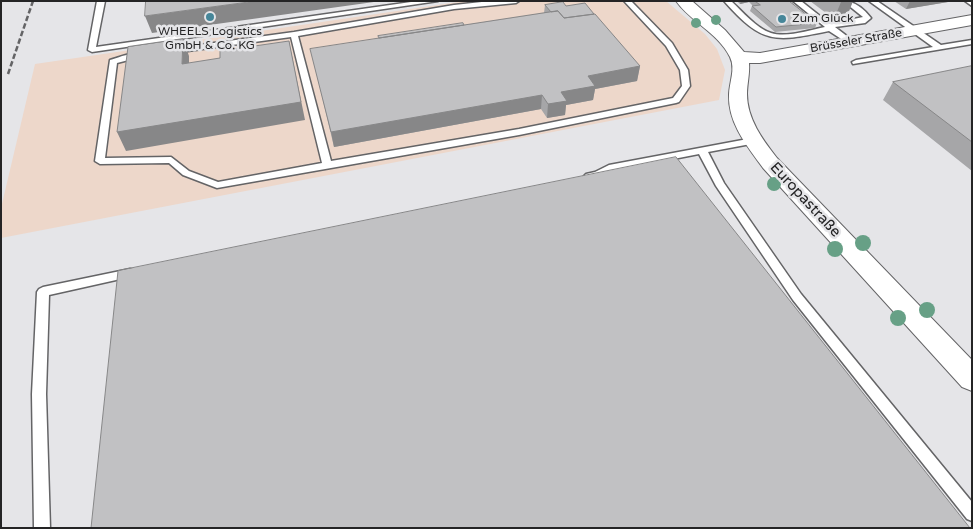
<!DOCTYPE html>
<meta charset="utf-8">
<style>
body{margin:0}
#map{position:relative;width:973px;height:529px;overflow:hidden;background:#e5e5e8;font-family:"Varela Round",sans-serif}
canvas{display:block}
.frame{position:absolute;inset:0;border:2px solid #242425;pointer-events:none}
</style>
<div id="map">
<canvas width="973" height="529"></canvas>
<div class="frame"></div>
</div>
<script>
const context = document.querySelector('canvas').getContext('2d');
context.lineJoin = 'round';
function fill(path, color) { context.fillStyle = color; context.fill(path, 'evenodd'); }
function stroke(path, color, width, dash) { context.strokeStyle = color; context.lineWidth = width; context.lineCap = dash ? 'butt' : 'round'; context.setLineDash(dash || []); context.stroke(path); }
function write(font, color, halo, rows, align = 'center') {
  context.font = font + ' "Varela Round",sans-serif'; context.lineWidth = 5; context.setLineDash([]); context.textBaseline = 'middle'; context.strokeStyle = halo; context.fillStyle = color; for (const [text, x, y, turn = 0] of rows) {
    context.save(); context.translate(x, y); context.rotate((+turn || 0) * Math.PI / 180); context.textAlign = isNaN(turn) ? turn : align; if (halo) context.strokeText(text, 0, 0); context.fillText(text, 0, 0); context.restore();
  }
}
const industrial = new Path2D(`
 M465,1h201l39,33 12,15 8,21 -6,30 -718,138v-30l34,-144z`);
const service = new Path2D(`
 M97,1h8l-9,46 322,-46h20l-346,51 -4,-2z
 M491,1h28l-3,2 -62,6 -156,27 33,125 188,-32 154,-31 9,-12 -2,-16 -14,-24 -42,-45h7l41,42 16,27 2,16 -11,16 -3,1 -157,32 -302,53 -34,-13 -14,-12 -69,1 -5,-3 15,-101c10,-3 25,-10 34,-4l-27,7 -12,95 66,-1 18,14 29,11 104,-19 -31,-126 -118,16 -4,-2 1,-2 124,-17 160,-27z
 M724,1h7c12,11 25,27 40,32 16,5 38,-3 54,-6l-32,-26h8l29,23 33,-7 -20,-16c12,0 21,8 28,17l-6,5 -30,4 17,13 1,2 -4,2 -20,-13c-54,11 -66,14 -105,-30z
 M869,1h8l64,44 31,-5v4l-119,20 -1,-2 4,-2 77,-13z
 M965,1h7v5z
 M753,138l5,3 -2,2 -48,9 16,31 77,111 171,208v19l-5,-2 -174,-219 -77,-114 -17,-32 -87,17 -12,6 -11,2 -5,-3 2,-2 9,-2 14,-7z
 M130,269l4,1 2,3 -2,3 -85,19 -3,99 4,134h-16l-2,-134 5,-102 2,-3 4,-2z`);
const minor = new Path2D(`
 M676,1h16l33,29 19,22 16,1 212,-38v10l-212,38h-11c1,10 -2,21 -2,31 0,25 16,46 30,64l195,202v31l-10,-4 -199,-219c-16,-22 -35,-45 -34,-73 0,-12 7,-26 1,-38 -12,-24 -39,-35 -54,-56z`);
const rail = new Path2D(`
 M8,74l25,-73`);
const trees = [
 [716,20,5],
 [696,23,5],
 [774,184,7],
 [863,243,8],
 [835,249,8],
 [927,310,8],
 [898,318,8]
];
const wall = new Path2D(`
 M737,1h52l28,22 -2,5 -40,4 -25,-21 2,-5h1l-4,-4 -9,2z
 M810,1h43l-4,10 -3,1 -2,5 -10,2z
 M894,1h60l-48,8z
 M545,5l21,1 74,60 -3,15 -42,8 -2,11 -27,5 -1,10 -18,3 -6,-9 -207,38 -20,-84 65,-25 165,-25z
 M972,66v105l-89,-71 10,-18z`);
const shadedWall = new Path2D(`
 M256,1h125l-229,32 -7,-17z
 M741,1h9l-1,1 -9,2z
 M843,1h10l-4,10 -3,1 -2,5 -10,2 7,-17z
 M910,1h44l-48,8z
 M183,39l6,17v26l-7,-18z
 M289,41l16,79 -179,31 -9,-19z
 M640,66l-3,15 -42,8 -2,11 -27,5 -1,10 -18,3 1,-14 13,-12 27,-16z
 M542,95l-1,14 -207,38 -3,-15z`);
const building = new Path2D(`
 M146,1h110l-111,15z
 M755,1h34l28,22 -41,4 -24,-21 8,-1z
 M563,2l3,4 19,-3 9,11 -30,4 -6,-7 -7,1 -6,-7z
 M558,11l6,7 31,-4 45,52 -52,10 7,10 -34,6 6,9 -19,3 -6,-9 -211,37 -21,-83z
 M463,23l1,2 -85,13 -1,-2z
 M183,39l-1,25 38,-6v-7l69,-10 12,61 -184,30 11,-85z
 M972,66v76l-79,-60z
 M676,157l294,371h-879l27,-257z`);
const markers = [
 [210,17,5,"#468699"],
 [782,19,5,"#468699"]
];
const farPoinames = [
 ["Zum Glück",792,19],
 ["WHEELS Logistics",210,32,"center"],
 ["GmbH & Co. KG",210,46,"center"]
];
const farStreetnames = [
 ["Brüsseler Straße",856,41,-10]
];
const streetNames = [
 ["Europastraße",805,200,47]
];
fill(industrial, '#edd7ca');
stroke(service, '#646466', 3);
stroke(minor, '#646466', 2);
fill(service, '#fff');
fill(minor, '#fff');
stroke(rail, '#646466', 2.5, [5.5, 2.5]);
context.fillStyle = '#67a086';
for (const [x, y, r] of trees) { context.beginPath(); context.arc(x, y, r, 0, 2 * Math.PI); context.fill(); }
fill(wall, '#a6a6a8');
fill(shadedWall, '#878788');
fill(building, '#c1c1c3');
stroke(building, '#878788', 1);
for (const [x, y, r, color] of markers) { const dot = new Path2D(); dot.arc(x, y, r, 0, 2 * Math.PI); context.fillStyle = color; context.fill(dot); stroke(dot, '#e5e5e8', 2); }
write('12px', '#242425', '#e5e5e8', farPoinames, 'left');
write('12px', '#242425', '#e5e5e8', farStreetnames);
write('15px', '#242425', '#e5e5e8', streetNames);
</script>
